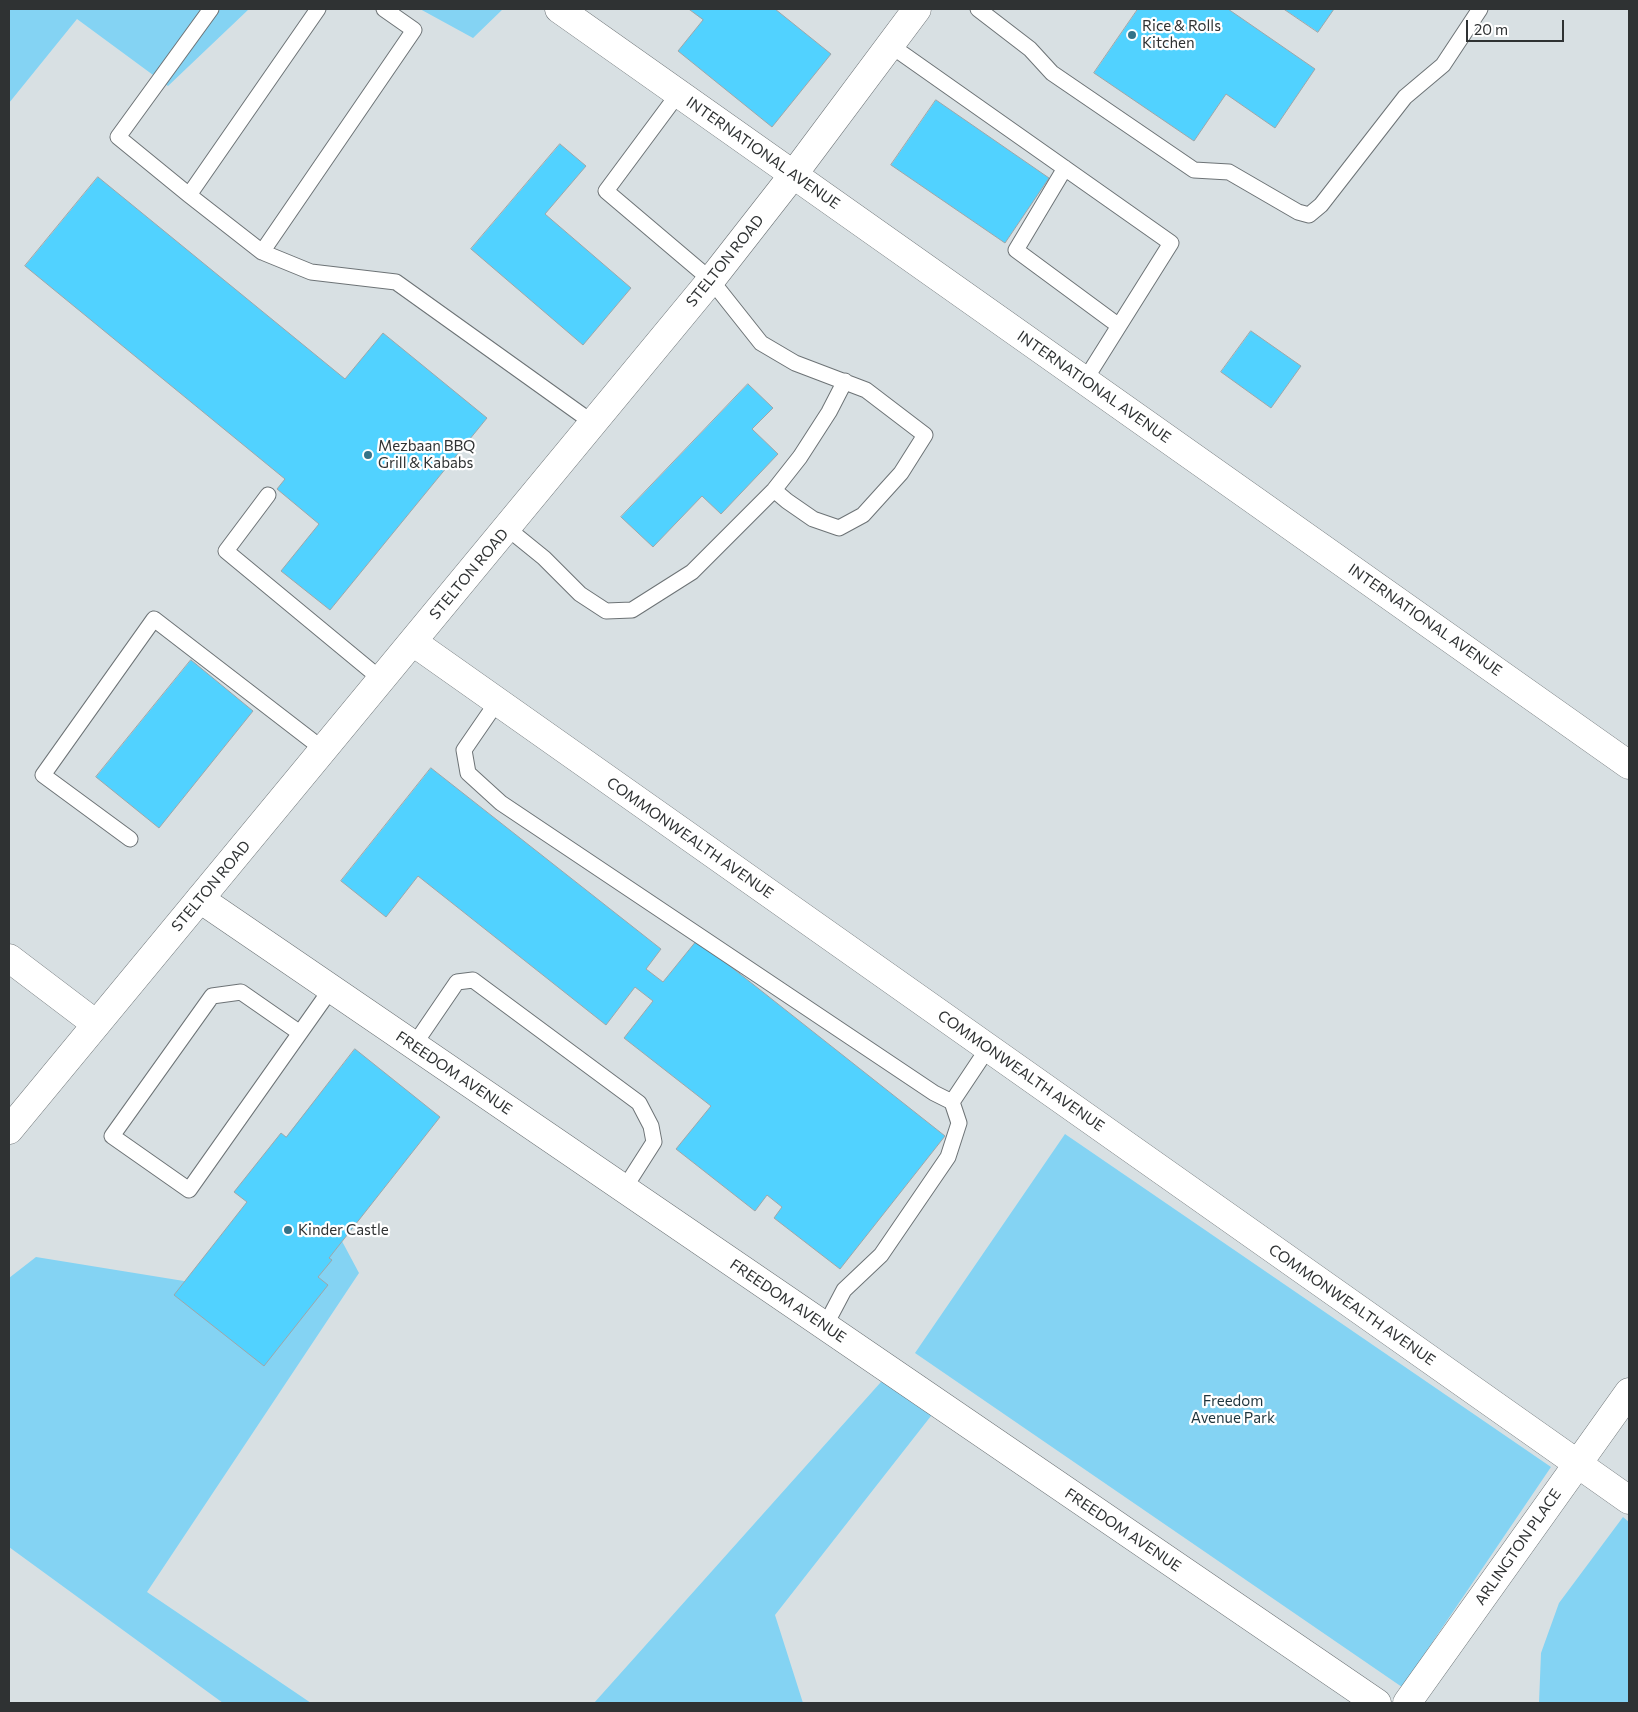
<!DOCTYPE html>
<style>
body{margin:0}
#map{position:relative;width:1638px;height:1712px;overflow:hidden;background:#d8e0e3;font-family:Commissioner,sans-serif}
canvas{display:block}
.frame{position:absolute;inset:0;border:10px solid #2f3233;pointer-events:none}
.scale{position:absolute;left:1466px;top:20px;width:98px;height:22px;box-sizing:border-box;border:2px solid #2f3233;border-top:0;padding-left:6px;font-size:15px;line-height:18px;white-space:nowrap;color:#2f3233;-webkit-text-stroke:4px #fff;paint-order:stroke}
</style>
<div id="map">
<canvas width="1638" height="1712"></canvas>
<div class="frame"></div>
<div class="scale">20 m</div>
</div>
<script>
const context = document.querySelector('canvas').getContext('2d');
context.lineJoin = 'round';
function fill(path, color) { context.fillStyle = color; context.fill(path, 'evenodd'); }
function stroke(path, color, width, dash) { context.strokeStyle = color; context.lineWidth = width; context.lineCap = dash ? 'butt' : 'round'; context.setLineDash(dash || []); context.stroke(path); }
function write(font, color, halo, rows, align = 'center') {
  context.font = font + ' Commissioner,sans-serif'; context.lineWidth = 4.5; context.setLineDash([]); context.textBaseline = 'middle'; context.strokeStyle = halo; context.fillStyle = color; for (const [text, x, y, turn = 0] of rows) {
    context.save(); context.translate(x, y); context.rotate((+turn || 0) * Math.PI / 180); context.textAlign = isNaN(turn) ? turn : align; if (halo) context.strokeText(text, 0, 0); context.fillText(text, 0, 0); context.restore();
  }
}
const green = new Path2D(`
 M9,9h240l-81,77 -91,-67 -68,84z
 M420,9h83l-30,29z
 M1065,1134l486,333 -149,220 -487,-334z
 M336,1230l23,43 -212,319 164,111h-88l-214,-156v-269l27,-21 191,31z
 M889,1373l49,34 -163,208 28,88h-209z
 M1623,1517l6,5v181h-90l2,-50 18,-50z`);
const building = new Path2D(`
 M689,9h86l56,45 -59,73 -94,-76 25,-31z
 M1138,9h90l87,60 -40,59 -49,-34 -32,47 -100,-68z
 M1284,9h50l-16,23z
 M936,100l113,78 -44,65 -114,-78z
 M560,144l26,22 -41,48 86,74 -48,57 -112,-96z
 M98,177l247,202 38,-46 104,85 -157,192 -49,-39 38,-47 -42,-35 8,-10 -260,-213z
 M1251,331l50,35 -30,42 -50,-36z
 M748,384l25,24 -21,21 26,25 -57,60 -19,-18 -49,51 -32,-30z
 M191,660l62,51 -94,117 -63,-51z
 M431,768l230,181 -15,20 17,13 34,-42 248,196 -105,133 -66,-51 8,-11 -15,-12 -12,16 -79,-62 35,-43 -87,-68 29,-37 -18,-14 -29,38 -188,-149 -32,41 -45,-36z
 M355,1049l85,68 -111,141 3,2 -14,17 10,8 -64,81 -90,-71 73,-93 -13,-10 47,-59 5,4z`);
const lane = new Path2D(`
 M211,9l-93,128 71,58 73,57 49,20 85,10 197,141
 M978,9l52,40 22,24 142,97 35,2 69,40 11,3 12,-10 84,-108 38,-32 37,-56
 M890,45l281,198 -86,137
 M678,94l-72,97 105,89 50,63 34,20 71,27 59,45 -24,38 -38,42 -24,13 -26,-9 -26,-18 -13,-11
 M1065,168l-49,82 103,76
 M189,195l129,-186
 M262,252l152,-222 -30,-21
 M268,495l-42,56 156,129
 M507,528l37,30 36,36 26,17 26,-1 60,-38 82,-82 26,-33 29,-45 16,-31
 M497,702l-33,48 4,23 33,30 433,290 18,9 7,21 -11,34 -67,98 -37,35 -19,36
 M130,839l-87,-64 111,-156 170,131
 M300,1033l-59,-41 -29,4 -100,140 77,54 142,-201
 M414,1045l43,-63 16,-2 166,123 12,23 3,16 -30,47
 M952,1102l36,-54`);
const street = new Path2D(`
 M559,9l1070,756
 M413,642l1216,858
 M200,899l1177,804
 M9,958l87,66
 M1407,1703l222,-311`);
const secondary = new Path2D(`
 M9,1130l702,-850 82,-105 124,-166`);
const markers = [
 [1132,35,5,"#357288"],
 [368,455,5,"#357288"],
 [288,1230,5,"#357288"]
];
const poiNames = [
 ["Rice & Rolls",1142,26],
 ["Kitchen",1142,43],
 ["Mezbaan BBQ",378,446],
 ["Grill & Kababs",378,463],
 ["Kinder Castle",298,1230]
];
const streetNames = [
 ["INTERNATIONAL AVENUE",763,153,35],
 ["STELTON ROAD",725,261,-51],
 ["INTERNATIONAL AVENUE",1094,387,35],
 ["STELTON ROAD",469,574,-50],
 ["INTERNATIONAL AVENUE",1425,620,35],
 ["COMMONWEALTH AVENUE",690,838,35],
 ["STELTON ROAD",211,886,-50],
 ["COMMONWEALTH AVENUE",1021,1071,35],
 ["FREEDOM AVENUE",454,1073,34],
 ["FREEDOM AVENUE",788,1301,34],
 ["COMMONWEALTH AVENUE",1352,1305,35],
 ["FREEDOM AVENUE",1123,1530,34],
 ["ARLINGTON PLACE",1518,1547,-55]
];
const parkNames = [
 ["Freedom",1233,1401],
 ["Avenue Park",1233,1418]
];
fill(green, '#84d3f3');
fill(building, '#51d2ff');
stroke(building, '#9ea6a9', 1);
stroke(lane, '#6d7376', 17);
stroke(street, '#6d7376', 29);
stroke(secondary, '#6d7376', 29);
stroke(lane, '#fff', 15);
stroke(street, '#fff', 28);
stroke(secondary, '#fff', 28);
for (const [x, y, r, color] of markers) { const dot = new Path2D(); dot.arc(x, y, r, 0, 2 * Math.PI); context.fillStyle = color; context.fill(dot); stroke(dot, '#fff', 2); }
write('15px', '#2f3233', '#fff', poiNames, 'left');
write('15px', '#2f3233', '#fff', streetNames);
write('15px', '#1f353d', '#fff', parkNames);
</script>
